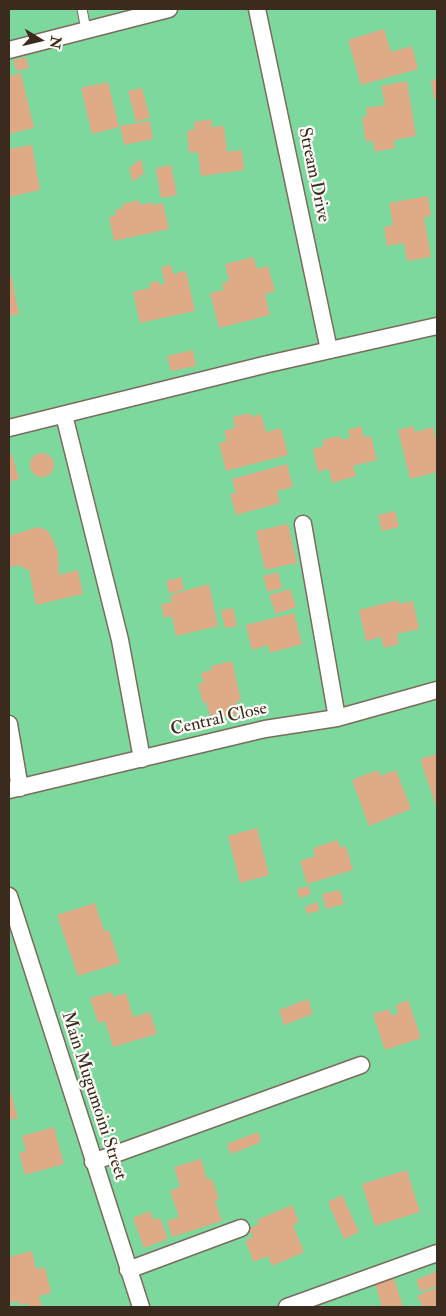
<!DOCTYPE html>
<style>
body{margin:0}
#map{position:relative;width:446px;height:1316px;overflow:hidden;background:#f3e5cd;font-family:"IM FELL Double Pica",serif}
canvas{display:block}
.frame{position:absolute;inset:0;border:10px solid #3b2a1e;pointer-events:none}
.north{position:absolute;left:15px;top:15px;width:50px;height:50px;-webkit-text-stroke:4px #fdfcf7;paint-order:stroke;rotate:99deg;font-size:14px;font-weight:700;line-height:20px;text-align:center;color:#3b2a1e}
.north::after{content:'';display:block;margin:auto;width:18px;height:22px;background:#3b2a1e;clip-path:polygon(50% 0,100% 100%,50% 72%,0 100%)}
</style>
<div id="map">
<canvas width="446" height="1316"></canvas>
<div class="frame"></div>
<div class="north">N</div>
</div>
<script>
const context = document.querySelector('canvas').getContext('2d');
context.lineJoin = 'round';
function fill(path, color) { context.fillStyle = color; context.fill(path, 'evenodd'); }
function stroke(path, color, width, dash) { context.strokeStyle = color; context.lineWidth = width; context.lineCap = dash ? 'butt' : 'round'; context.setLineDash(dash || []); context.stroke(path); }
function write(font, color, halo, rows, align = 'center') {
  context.font = font + ' "IM FELL Double Pica",serif'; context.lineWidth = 4.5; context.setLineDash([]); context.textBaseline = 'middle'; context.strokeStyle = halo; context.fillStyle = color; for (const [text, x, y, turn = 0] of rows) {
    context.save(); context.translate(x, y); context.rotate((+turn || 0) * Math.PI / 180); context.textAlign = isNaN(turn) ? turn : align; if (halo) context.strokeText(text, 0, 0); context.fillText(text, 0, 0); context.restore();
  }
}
const green = new Path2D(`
 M9,9h428v1298h-428z`);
const building = new Path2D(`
 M384,29l7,23 21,-6 6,23 -57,16 -13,-45z
 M26,57l3,11 -13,3 -3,-11z
 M21,73l13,55 -25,6v-58z
 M437,79v20h-3l-3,-19z
 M407,81l9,55 -22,4 1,8 -20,4 -2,-11 -7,1 -4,-25 5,-1 -1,-8 19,-3 -4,-19z
 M108,82l11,45 -27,7 -11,-46z
 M142,88l8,30 -14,4 -8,-31z
 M211,119l1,8 12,-1 3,26 15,-2 2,20 -43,6 -3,-24 -9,1 -2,-22 8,-2 -1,-7z
 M150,121l3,18 -29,6 -4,-19z
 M32,145l8,45 -31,7v-48z
 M141,159l3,14 -11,9 -4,-14z
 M171,165l6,30 -16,3 -5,-30z
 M428,196l3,20 -7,1 7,40 -24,4 -3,-18 -17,3 -3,-19 9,-2 -4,-22z
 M139,200l1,5 13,-3v3l10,-2 6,26 -55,12 -5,-24 7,-2 -1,-5 8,-2 -1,-4z
 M253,257l4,12 11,-3 7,25 -10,3 5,21 -51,13 -9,-35 14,-3 -2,-7 7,-2 -4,-17z
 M171,265l2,9 13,-3 9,40 -55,12 -7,-31 17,-4 -1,-5 10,-2 1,4 5,-1 -4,-17z
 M11,275l8,39 -10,2v-40z
 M193,350l3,16 -25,5 -4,-15z
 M250,413l1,4 10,-3 5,18 15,-4 7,27 -62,16 -7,-28 8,-2 -3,-10 11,-3 -2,-11z
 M361,426l3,11 7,-1 6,24 -24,6 3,10 -24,7 -3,-14 -11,3 -5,-23 11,-3 -2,-6 18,-4 1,4 9,-2 -2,-8z
 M413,426l2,6 18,-5 4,17v28l-27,7 -12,-49z
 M30 465a12 12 0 1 1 24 0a12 12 0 1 1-24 0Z
 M12,454l7,25 -10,3v-27z
 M287,464l6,23 -16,4 3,12 -44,12 -6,-21 6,-1 -4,-14z
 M395,511l4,16 -17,4 -4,-16z
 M288,524l9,39 -32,7 -9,-39z
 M38,527l9,3 5,8 6,14 1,23 19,-5 5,24 -47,11 -7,-35 -12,-5 -8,3v-32z
 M278,572l4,16 -14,4 -5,-16z
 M181,577l3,13 -15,3 -3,-12z
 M209,584l9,42 -42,10 -4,-20 -8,2 -3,-14 11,-2 -2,-7z
 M290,589l6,18 -20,7 -7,-19z
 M398,600l1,4 14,-3 6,28 -22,5 2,10 -15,4 -3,-11 -15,4 -7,-31z
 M233,608l4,18 -12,2 -4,-18z
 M294,613l8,31 -32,9 -2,-8 -16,5 -6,-25z
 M232,661l9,40 -5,1 3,12 -15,3 -1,-5 -13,4 -4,-14 -3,1 -5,-19 6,-2 -3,-9 11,-3 -1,-4z
 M437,754v51l-1,1 -16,-47z
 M378,770l2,6 16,-6 15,39 -42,17 -17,-46z
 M257,828l12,47 -29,8 -12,-47z
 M338,840l3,8 5,-2 7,24 -46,14 -7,-23 15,-5 -2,-8z
 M308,886l3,8 -11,4 -3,-9z
 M340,890l4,14 -18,5 -4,-15z
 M317,902l3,8 -13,4 -2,-7z
 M95,903l9,28 5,-1 11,33 -42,13 -21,-61z
 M112,992l1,5 13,-4 7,24 17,-5 7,22 -44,13 -8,-26 -7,2 -8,-25z
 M308,999l5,15 -29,11 -5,-15z
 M408,1000l13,38 -36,12 -12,-36 16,-5 2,6 7,-2 -2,-8z
 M9,1086l9,32 -9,2z
 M54,1127l10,37 -39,11 -6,-22 7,-2 -4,-15z
 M258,1132l3,10 -30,12 -4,-10z
 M201,1159l6,21 5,-1 7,20 -4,1 7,21 -50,16 -5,-16 12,-4 -9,-26 10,-4 -6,-20z
 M407,1170l13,42 -45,14 -13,-42z
 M342,1195l17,37 -15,7 -16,-37z
 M292,1205l7,17 -6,3 11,27 -32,14 -4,-10 -14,6 -9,-21 8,-4 -4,-8 10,-5 -2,-4z
 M150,1211l3,9 7,-2 8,21 -24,9 -11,-30z
 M32,1251l4,18 9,-2 6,26 -12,3 3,11h-13l-1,-4 -9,2 -1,-4 -8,2 -1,-4v-42z
 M437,1271v14l-16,7 -5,-12z
 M394,1278l9,29h-21l-7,-23z
 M437,1287v20h-14l-6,-11z`);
const service = new Path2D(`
 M82,9l4,21`);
const minor = new Path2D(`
 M257,9l72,341
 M9,50l160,-41
 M64,415l56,225 22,119
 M9,428l259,-64 169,-38
 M303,524l34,194
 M9,724l11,64
 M9,790l256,-61 72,-11 100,-28
 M9,896l132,411
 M93,1162l268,-97
 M128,1270l113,-42
 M287,1307l150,-54`);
const streetNames = [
 ["Stream Drive",313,175,78],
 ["Central Close",219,720,-13],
 ["Main Mugumoini Street",93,1096,72]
];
fill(green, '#7dd89e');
fill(building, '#dea985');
stroke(service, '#7b6b5b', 11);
stroke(minor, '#7b6b5b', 19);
stroke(service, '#fff', 9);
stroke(minor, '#fff', 16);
write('18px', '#3b2a1e', '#fdfcf7', streetNames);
</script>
